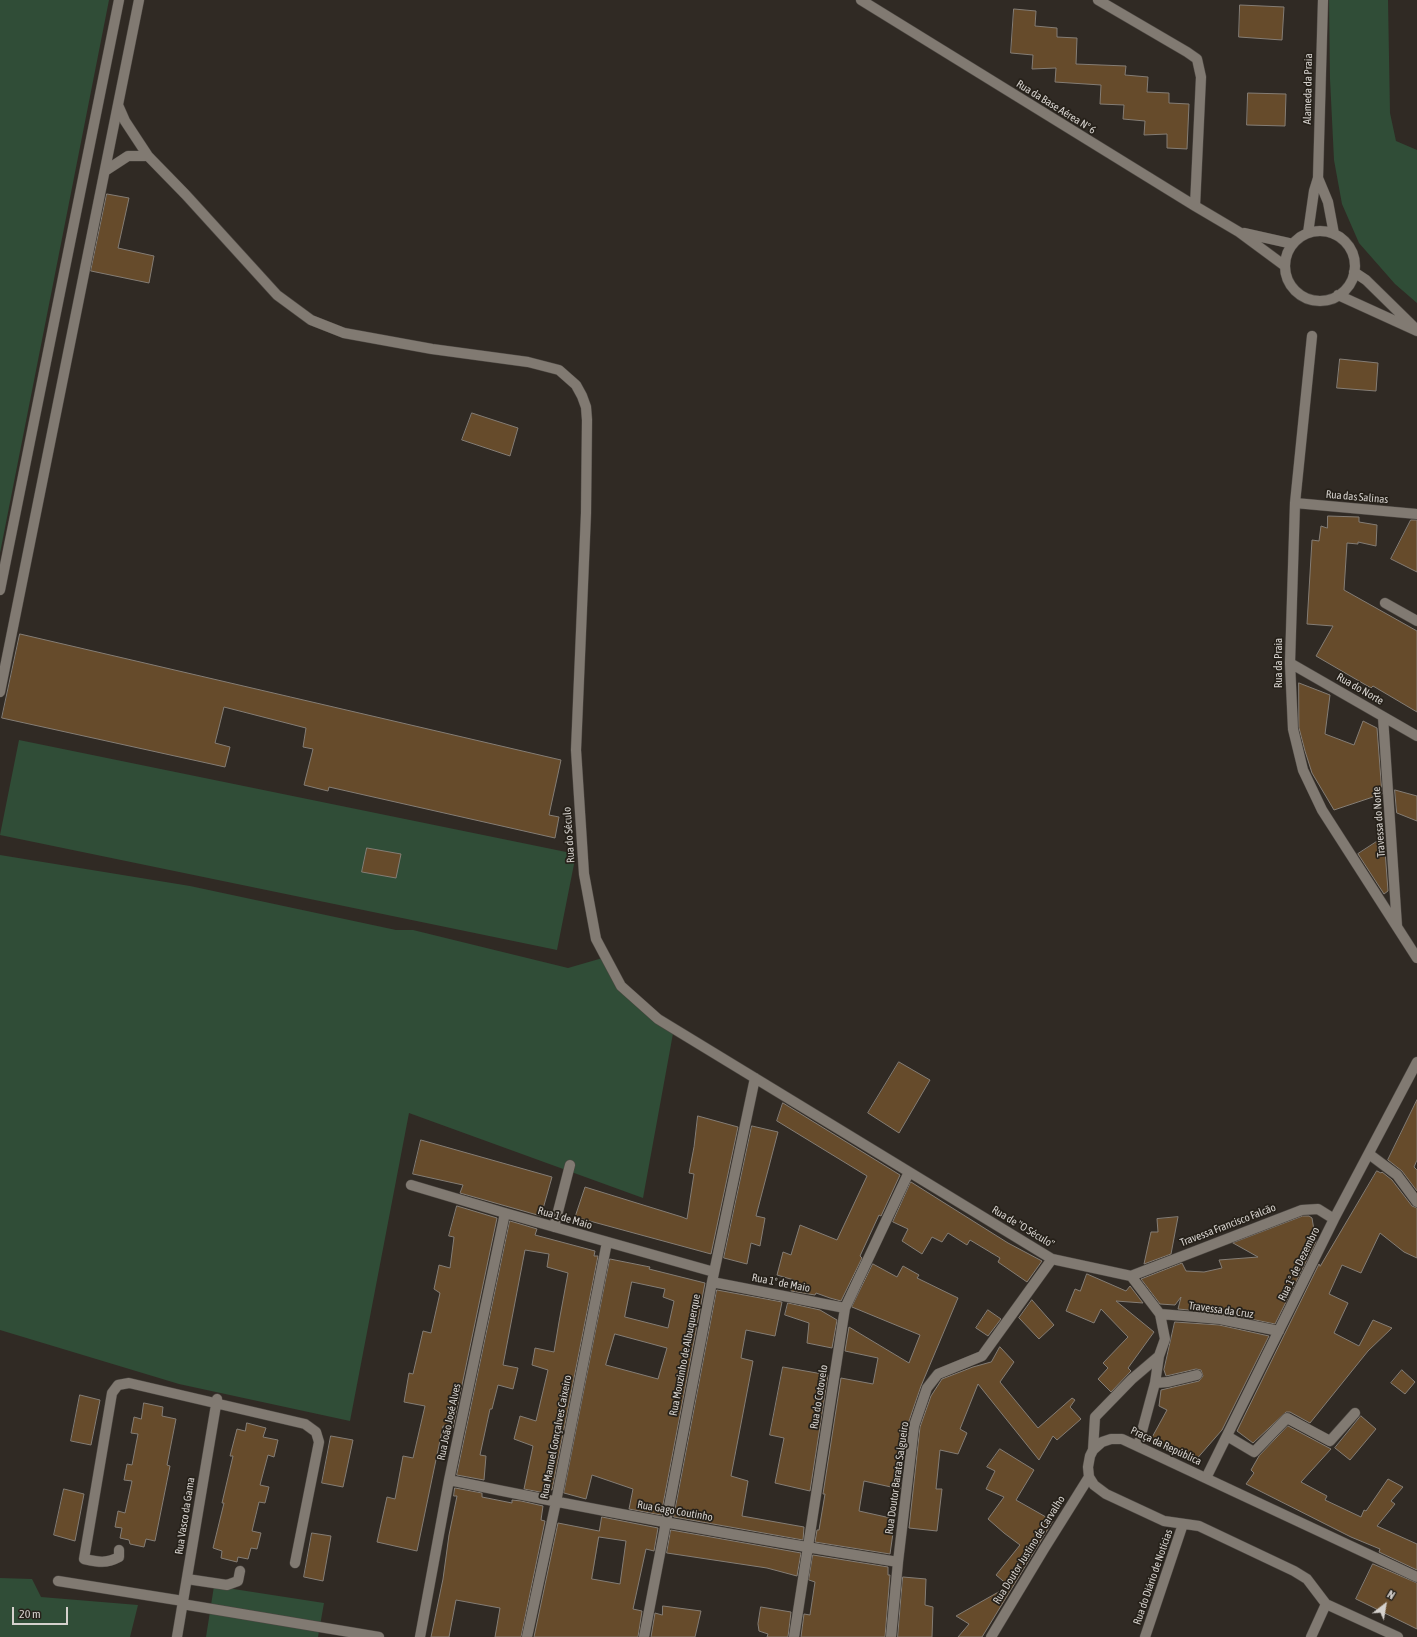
<!DOCTYPE html>
<meta charset="utf-8">
<style>
body{margin:0}
#map{position:relative;width:1417px;height:1637px;overflow:hidden;background:#302a24;font-family:"Asap Condensed",sans-serif}
canvas{display:block}
.north{position:absolute;left:1365px;top:1585px;width:40px;height:40px;-webkit-text-stroke:3px #26211a;paint-order:stroke;rotate:31deg;font-size:11px;font-weight:700;line-height:16px;text-align:center;color:#d5d1cd}
.north::after{content:'';display:block;margin:auto;width:14px;height:18px;background:#d5d1cd;clip-path:polygon(50% 0,100% 100%,50% 72%,0 100%)}
.scale{position:absolute;left:12px;top:1607px;width:56px;height:18px;box-sizing:border-box;border:2px solid #d5d1cd;border-top:0;padding-left:5px;font-size:12px;line-height:14px;white-space:nowrap;color:#d5d1cd;-webkit-text-stroke:3px #26211a;paint-order:stroke}
</style>
<div id="map">
<canvas width="1417" height="1637"></canvas>
<div class="north">N</div>
<div class="scale">20 m</div>
</div>
<script>
const context = document.querySelector('canvas').getContext('2d');
context.lineJoin = 'round';
function fill(path, color) { context.fillStyle = color; context.fill(path, 'evenodd'); }
function stroke(path, color, width, dash) { context.strokeStyle = color; context.lineWidth = width; context.lineCap = dash ? 'butt' : 'round'; context.setLineDash(dash || []); context.stroke(path); }
function write(font, color, halo, rows, align = 'center') {
  context.font = font + ' "Asap Condensed",sans-serif'; context.lineWidth = 3.5; context.setLineDash([]); context.textBaseline = 'middle'; context.strokeStyle = halo; context.fillStyle = color; for (const [text, x, y, turn = 0] of rows) {
    context.save(); context.translate(x, y); context.rotate((+turn || 0) * Math.PI / 180); context.textAlign = isNaN(turn) ? turn : align; if (halo) context.strokeText(text, 0, 0); context.fillText(text, 0, 0); context.restore();
  }
}
const green = new Path2D(`
 M0,0h109l-109,553z
 M1329,0h59l2,113 6,28 21,9v153l-22,-19 -36,-41 -17,-39 -8,-44 -4,-81z
 M19,740l557,114 -19,96 -557,-115z
 M0,855l190,31 206,44h17l155,38 38,-11 15,29 53,42 -31,170 -234,-85 -59,308 -171,-37 -179,-54z
 M0,1578l32,1 9,18 97,8 -8,32h-130z
 M214,1586l110,17 -6,34h-112z`);
const building = new Path2D(`
 M1240,5l44,2 -2,33 -43,-3z
 M1014,9l22,2 -1,15 22,2v9l20,1 -1,26 50,2 -1,9 23,2 -1,15 22,1v10l20,1 -2,45 -20,-1v-14l-23,1 1,-14 -22,-2 1,-14 -24,-1 1,-19 -46,-3 1,-14 -24,1 1,-14 -22,-2z
 M1248,93l38,1 -1,32 -38,-1z
 M107,194l22,4 -11,50 36,8 -5,27 -58,-12z
 M1340,359l38,4 -2,28 -39,-3z
 M472,413l46,15 -8,28 -48,-16z
 M1328,516l31,1v5l18,3 -1,21 -18,-4v2l-11,-1 -3,47 73,41v81l-44,-26 -2,2 -55,-32 17,-30 -26,-2 5,-84 7,1 2,-15 6,2z
 M1411,520h6v52l-26,-13z
 M20,634l541,126 -12,55 10,2 -4,21 -226,-51 -1,4 -24,-6 9,-36 -10,-2 3,-19 -82,-21 -9,36 15,4 -5,20 -223,-49z
 M1299,683l31,12 -5,39 29,11 9,-24 14,7 5,66 -48,16 -22,-37 -7,-22 -6,-23z
 M1395,790l22,6v25l-20,-8z
 M1384,837l4,54 -4,3 -26,-40z
 M367,848l34,6 -5,24 -34,-6z
 M899,1062l31,18 -31,53 -31,-20z
 M1417,1100v60l-3,7 3,3v21l-15,-20 -14,-11z
 M783,1103l117,72 -19,41 -2,-1 -19,41 2,2 -21,43 -11,-3 -14,-5 -1,2 -24,-4 3,-11 -17,-5 6,-23 8,3 9,-30 37,15 30,-64 -90,-55z
 M698,1116l40,11 -27,127 -136,-37 10,-30 97,30 5,2 7,-45 -5,-1 5,-26z
 M752,1126l26,6 -22,84 9,2 -5,28 -9,-3 -4,21 -23,-6z
 M421,1140l131,37 -11,39 -81,-23 3,-8 -50,-11z
 M1377,1171l4,2 1,-1 10,8 20,26 5,2v50l-13,-6 -24,-19 -19,40 -19,-8 -13,29 19,9 -14,30 25,13 14,-26 19,8 -24,23 -58,72 -20,-11h-4l-33,31 -16,-12 82,-167 1,2z
 M911,1182l97,61 34,18 -15,21 -29,-20 2,-4 -30,-18 -3,5 -19,-12 -6,9 -10,-5 -10,17 -20,-13 6,-12 -15,-7z
 M457,1206l40,12 -44,210 -10,-2 -26,125 -40,-9 10,-45 8,2 8,-43 10,2 12,-52 -21,-4 5,-29 4,1 10,-43 8,2 9,-40 -6,-4 5,-24 11,3 4,-31 -5,-1z
 M1303,1216h6l3,2 4,24 -41,82 -54,-11 -43,-4 3,-12 -6,8 -15,-1 -19,-25 41,-16 4,8 18,1 18,-4 -3,-8 39,-3 -25,-14z
 M1178,1217l-7,37 -27,10 7,-32h7l-1,-13z
 M510,1221l27,8 -2,6 60,16 -1,5h4l-46,234 -4,-1v3l-3,-1v2l-21,-4 9,-43 -19,-7 6,-23 16,5 12,-51 -16,-5 3,-17 19,4 5,-30 9,-49 -21,-6 2,-13 -24,-4 -22,115 15,3 -5,21 -15,-4 -6,24h-2l-10,46 6,1 -2,24 -27,-5z
 M610,1259l40,8 -1,2 56,14 -44,232 -32,-6 4,-20 -41,-14 -6,24 -22,-6zM632,1282l33,7 -2,8 11,4 -6,27 -43,-11zM615,1334l52,14 -9,31 -52,-14z
 M873,1264l24,13 6,-11 16,9 -2,3 41,20 -37,88 -13,38 -8,65 -36,-8 -5,30 36,8 -5,35 -75,-12 2,-12h2l6,-36h-2l18,-116 32,6 5,-26 -33,-7 4,-24 60,36 11,-28 -68,-28z
 M1087,1274l39,17 4,-5 13,17 -27,-2 38,31 -26,36 3,3 -20,21 -13,-13 10,-11 -5,-5 25,-26 -27,-28 -7,14 -28,-12 9,-22 5,2z
 M717,1290l65,12 -7,34 -29,-6 -5,28 12,3 -22,115 17,5 -6,35 62,11 -1,13 -129,-23z
 M1032,1300l22,25 -15,14 -20,-21z
 M788,1303l32,7 17,10 -5,28 -25,-5 2,-20 -24,-8z
 M988,1310l13,9 -13,17 -12,-8z
 M1175,1322l44,3 50,11 -47,94 -28,32 -44,-21 17,-31 -8,-4 2,-16 38,-9 4,-5 -2,-6 -5,-1 -30,7 -2,-6z
 M1000,1347l14,15 -14,20 38,46 34,-30 3,2 -5,7 11,12 -24,21 -4,-4 -14,24 -61,-76 -18,45 7,4 -9,21 -18,-4 -4,39h6l-5,42 -28,-3 11,-101 11,-31 11,-17 31,-12 18,-5z
 M783,1367l45,8 -18,116 -35,-8 9,-45 -14,-3z
 M1402,1370l13,12 -10,12 -14,-11z
 M80,1395l20,5 -9,45 -20,-4z
 M144,1403l19,4 -1,9 14,3 -9,46 3,1 -15,75 -9,-2 -2,8 -14,-3 -1,-4 -9,-2 2,-10 -7,-1 3,-16 7,2 7,-32 -8,-1 3,-16 5,1 6,-31 -7,-1 3,-16 7,2z
 M1361,1416l15,13 -26,31 -15,-12z
 M247,1423l19,5 -3,9 15,3 -4,17 -6,-2 -8,30 9,2 -4,16 -6,-1 -7,29 9,2 -4,16 -6,-1 -3,11 -10,-2 -1,5 -16,-4 1,-7 -9,-3 11,-45h-2l11,-47h-3l7,-27 8,2z
 M1288,1426l43,23 -30,33 26,14 -2,4 36,17 3,-7 2,1 22,-32 15,8 -12,14 4,3 -18,22 40,18v26l-38,-18 1,-3 -29,-12 -105,-53 8,-11 -3,-3 8,-14z
 M331,1436l22,4 -10,47 -21,-4z
 M1000,1449l34,21 -18,30 37,21 -71,116h-24l11,-13 -13,-8 53,-30 -13,-11 24,-30 -16,-12 -16,-14 16,-22 -18,-8 9,-18 -8,-4z
 M455,1488l27,5v4l30,6v-3l9,1 22,5 -2,14 4,1 -24,116h-26l5,-29 -44,-8 -7,37h-18l12,-58 6,-44 8,-39h-3z
 M64,1489l20,5 -9,47 -21,-6z
 M602,1517l56,11 -4,23 -8,-2 -13,60 9,2 -4,26h-104l24,-114 41,8zM599,1537l27,4 -6,43 -28,-5z
 M671,1530l130,23 -4,23 -30,-8 -100,-15z
 M312,1533l19,3 -8,45 -19,-4z
 M813,1555l75,12v8h2l-5,62h-84l3,-23 6,1 5,-33 -6,-2z
 M1373,1564l44,19v46l-61,-30z
 M903,1577l23,2 -1,26 8,2 -1,30h-34z
 M663,1606l38,5 -6,26h-44l4,-24 7,2z
 M761,1607l30,5 -3,25h-21l1,-3 -9,-3 -1,-7z`);
const minor = new Path2D(`
 M861,0l334,206 44,26 46,34
 M1098,0l89,52 10,7 4,18 -6,129
 M118,105l7,16 23,35 38,39 91,100 34,25 33,13 88,16 96,13 31,8 17,15 6,11 4,11 1,13 -1,93 -10,237 8,124 12,65 25,47 37,33 394,240 79,17 29,38 5,25 -6,17 -4,27 -17,63
 M105,171l23,-15h20
 M1318,178l10,24 6,32
 M1285 266a35 35 0 1 1 70 0a35 35 0 1 1-70 0Z
 M1244,233l49,11
 M1308,233l6,-42 4,-13 5,-178
 M1354,272l12,8 48,47
 M1338,295l79,36
 M1312,336l-17,167 -5,160 3,66 10,41 19,40 95,148
 M1295,503l122,11
 M0,590l119,-590
 M1385,603l32,18
 M1290,663l127,73
 M0,692l139,-692
 M1383,717l14,209
 M1369,1154l28,21 20,27
 M411,1185l94,28 209,59
 M554,1227l16,-62
 M1131,1276l171,-66 16,-1 16,10
 M712,1282l133,26
 M1160,1314l60,5 59,12
 M1155,1383l13,-1 29,-7
 M1227,1436l27,16 33,-34 43,23 25,-28
 M1093,1450l2,-33 37,-38 27,-23
 M1206,1478l128,-259 83,-157
 M449,1480c149,31 299,58 449,82
 M119,1550v7c-13,7 -21,5 -35,2l28,-166 6,-8 11,-2 176,41 11,8 3,10 -24,121
 M187,1579l40,6 11,-4 2,-10
 M58,1581l125,20
 M182,1604l197,33
 M177,1637l40,-238
 M420,1637l29,-157 56,-267
 M527,1637l29,-135 51,-260
 M644,1637l68,-355 43,-204
 M794,1637l51,-329 64,-136
 M891,1637l7,-75 16,-136 13,-38 11,-14 44,-18 70,-97
 M991,1637l53,-88 45,-72
 M1145,1637l38,-113
 M1311,1637l15,-33
 M1398,1637l-72,-33 -19,-25 -13,-8 -95,-45 -35,-5 -58,-27 -12,-9 -5,-8 -1,-10 2,-11 3,-6 9,-8 9,-3h11l295,138`);
const streetNames = [
 ["Alameda da Praia",1308,89,-89],
 ["Rua da Base Aérea Nº 6",1056,107,32],
 ["Rua das Salinas",1357,497,5],
 ["Rua da Praia",1279,663,-90],
 ["Rua do Norte",1360,689,30],
 ["Travessa do Norte",1379,822,-94],
 ["Rua do Século",569,835,-94],
 ["Rua 1 de Maio",565,1218,16],
 ["Travessa Francisco Falcão",1228,1225,-21],
 ["Rua de \"O Século\"",1023,1227,31],
 ["Rua 1º de Dezembro",1299,1264,-64],
 ["Rua 1° de Maio",781,1283,11],
 ["Travessa da Cruz",1221,1310,8],
 ["Rua Mouzinho de Albuquerque",685,1355,-79],
 ["Rua do Cotovelo",819,1397,-81],
 ["Rua João José Alves",449,1422,-78],
 ["Rua Manuel Gonçalves Caixeiro",556,1437,-79],
 ["Praça da República",1166,1446,25],
 ["Rua Doutor Barata Salgueiro",897,1478,-82],
 ["Rua Gago Coutinho",675,1511,10],
 ["Rua Vasco da Gama",185,1516,-81],
 ["Rua Doutor Justino de Carvalho",1029,1550,-58],
 ["Rua do Diário de Notícias",1153,1577,-71]
];
fill(green, '#304d37');
fill(building, '#664b2b');
stroke(building, '#847d75', 1);
stroke(minor, '#4d4843', 11);
stroke(minor, '#817a72', 10);
write('11px', '#d5d1cd', '#26211a', streetNames);
</script>
